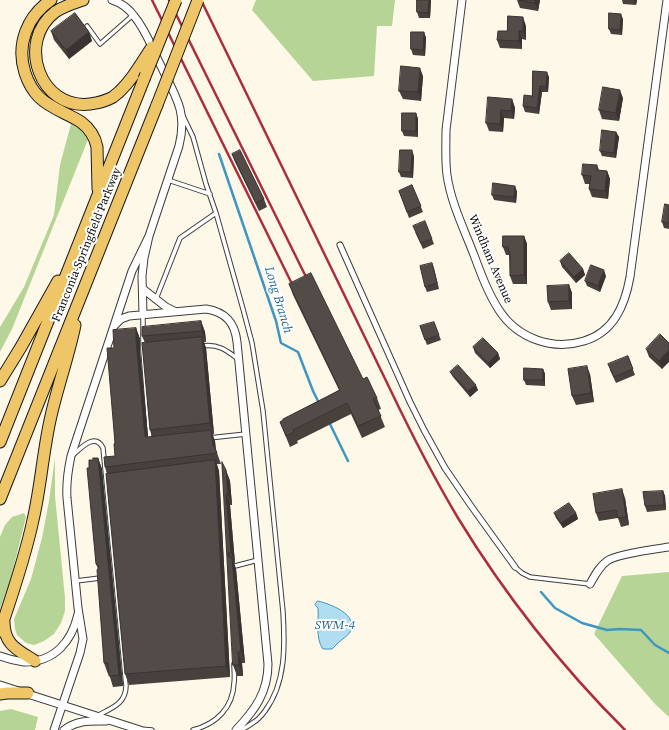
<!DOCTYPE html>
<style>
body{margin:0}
canvas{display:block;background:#fdf8e8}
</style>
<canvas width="669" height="730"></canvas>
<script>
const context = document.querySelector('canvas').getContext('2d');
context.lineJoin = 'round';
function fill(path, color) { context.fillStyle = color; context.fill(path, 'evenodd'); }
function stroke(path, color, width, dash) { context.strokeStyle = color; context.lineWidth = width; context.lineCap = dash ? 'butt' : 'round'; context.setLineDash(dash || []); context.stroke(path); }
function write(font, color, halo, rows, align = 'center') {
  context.font = font + ' "Source Serif 4",serif'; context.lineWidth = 4; context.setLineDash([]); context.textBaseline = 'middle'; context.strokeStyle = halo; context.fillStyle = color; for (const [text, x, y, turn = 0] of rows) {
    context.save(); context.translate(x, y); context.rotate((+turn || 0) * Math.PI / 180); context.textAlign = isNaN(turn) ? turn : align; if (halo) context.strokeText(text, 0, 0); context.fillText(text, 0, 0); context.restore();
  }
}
const forest = new Path2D(`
 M256,0h139l-3,26h-15l-3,50 -61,5 -61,-71z
 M71,124l20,8 -79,197 -12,23v-25l24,-40 30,-72 6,-50z
 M55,458v38l10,102v13l-4,12 -7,11 -10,7 -10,4 -8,-2 -9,-8 -2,-6 -1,-10 17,-40 11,-41 7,-37z
 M24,513l2,4 -16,65 -10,27v-72l5,-12 7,-8z
 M669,572v145l-14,-13 -61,-70 28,-58z
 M11,709l27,8 -3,13h-35v-19z`);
const water = new Path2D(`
 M318,601c12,3 41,13 32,31 -3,5 -8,7 -12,11 -2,2 -4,4 -6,6h-9c-8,-11 -4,-28 -5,-41l-3,-3z`);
const stream = new Path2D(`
 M219,154l57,167 5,22 17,9 15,39 6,12
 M329,422l19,39
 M541,592l14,16 27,15 25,7 13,-1 21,1 14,15 14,8`);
const service = new Path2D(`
 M87,26l13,18 33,-29
 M183,116l10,21 13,47 10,29 27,96 9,34 11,68 20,201c2,34 3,71 -18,99 -3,4 -7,9 -11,11 -4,3 -9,6 -13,8
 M168,180l42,14
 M156,299l24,-61 36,-25
 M143,314v37l7,90
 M202,346c16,-2 23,3 36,13
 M209,438l37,-4
 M73,455c8,-7 22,-23 30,-7l23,238c0,18 -15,22 -29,30
 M235,566l23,-6
 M515,567l7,6 8,4 60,7
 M76,581l24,-3
 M140,729l12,1
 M193,730c23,-6 40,-22 41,-47 1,-6 0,-13 0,-19`);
const pedestrian = new Path2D(`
 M340,245l70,157 14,28 21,38 26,38 44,61`);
const minor = new Path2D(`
 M112,0c9,3 17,9 22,16 12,14 18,32 26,48 7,15 16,30 20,45 3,12 2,25 -1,37l-30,90 -5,22 -2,18 1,38
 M462,0l-16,130c0,15 -1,30 1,45 4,28 17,54 27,80 7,19 14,38 25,55 18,28 53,41 85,31 30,-9 41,-36 46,-64l37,-277
 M143,289l23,18 8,4
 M114,326l7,-7 8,-3 77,-7c20,3 29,14 31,33l31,322c0,28 -13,46 -32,66
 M590,584c5,-9 9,-17 17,-23 9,-7 49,-12 62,-14
 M0,656c8,3 16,5 24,6 31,0 48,-21 54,-48
 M0,685l140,45
 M54,730l26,-77 3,-14 -5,-31 -11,-110c-1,-15 1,-28 4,-42l61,-185 17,-35
 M64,730c13,-10 26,-9 42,-9`);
const primary = new Path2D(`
 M51,0c-24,16 -35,45 -26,73 3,9 7,17 14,24 12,12 28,16 42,25 8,6 14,15 16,25l1,42
 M83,0c-9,3 -19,6 -28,12 -39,30 -15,98 35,92 8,-1 16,-3 23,-7 11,-8 19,-19 26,-30
 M0,381l21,-34 37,-66
 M0,442l144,-363
 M0,499l157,-394
 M4,622c0,23 14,28 31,39
 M0,631c12,-36 25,-73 33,-111 8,-34 10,-70 18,-104 7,-31 18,-61 24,-91
 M0,694l7,-1h21`);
const rail = new Path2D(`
 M152,0l144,292
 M169,0l141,285
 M201,0l189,389c21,44 43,87 68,129 47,77 103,148 167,212`);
const primaryBridge = new Path2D(`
 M139,67l13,-20
 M144,79l32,-79
 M157,105l41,-105`);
const wall = new Path2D(`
 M431,0l-1,18h-11l-2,-6z
 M517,0h23l-2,11 -18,-3z
 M622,0h15l-1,5 -13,-1z
 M623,19l-1,16 -11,-1 -2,-5z
 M526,26v14l-4,-1v10l-22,-1 -3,-8 10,-9z
 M51,31l38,1 3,9 -23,18 -15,-19z
 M424,32l2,6 -1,18 -12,-1 -2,-6z
 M533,71l16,6 -1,15h-6l-3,22 -14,-2 -2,-6 9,-10z
 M423,76l-2,25 -18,-2 -4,-8z
 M623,98l-4,23 -17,-2 -3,-9z
 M512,99l3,9 -1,11 -10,-1 -1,14 -14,-1 -3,-8z
 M416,113l2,6v18l-14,-1 -2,-5z
 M616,132l3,5 -3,21 -14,-2 -2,-5z
 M232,154l32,45 3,8 -8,4 -24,-49z
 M414,156l-1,22 -12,-1 -2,-5z
 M597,165l2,5 8,1 3,8 -2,20 -16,-2 -3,-8 1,-5h-5l-3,-9z
 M412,185l11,27 -14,6 -10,-27z
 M515,186l2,6 -1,11 -22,-3 -2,-5z
 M669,205v24l-5,-1 -2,-6z
 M415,232l17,7 2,5 -11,5z
 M524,236l3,8v40h-14l-3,-8 -1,-21h-3l-3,-8z
 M560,261l23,8 2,6 -9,8 -14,-16z
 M432,263l7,26 -12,3 -2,-5z
 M606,276l-6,16 -13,-6 -2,-5z
 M289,284l88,114 4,11 -3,1 7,17 -23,11 -11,-24 -54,27 1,2 -8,4 -10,-25 59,-32 -46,-95z
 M569,285l3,8v16l-21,1 -3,-8z
 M201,321l4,11 1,10h-2l2,6 8,86 -2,1 3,6 1,9 5,14h-4l2,7 11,206 -101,8 -4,-11 -18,-200 -2,-7 10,-11 -1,-108 22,-20 4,11v12l8,86h4l-2,-7 -5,-87 -3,-7z
 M420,326l19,9 2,5 -14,5z
 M669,343l-7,26 -13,-12 -3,-8z
 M473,347l25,6 2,6 -10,9 -15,-15z
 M628,356l7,19 -19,8 -6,-13z
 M543,369l2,5v12l-19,-1 -2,-5z
 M450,372l28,18 -8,7 -17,-20z
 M590,374l4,28 -18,3 -4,-9z
 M98,458l4,11 21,217 -10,1 -4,-13h-1l-4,-11 -6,-94 -2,-5 -7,-96z
 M222,462l8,19 2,24h-2l5,58h-1l2,6 9,94h-3l1,13h-6l-4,-11z
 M663,491l2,5 1,14 -19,2 -2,-6z
 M625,498l4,27 -8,2 -3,-9 -19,3 -3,-8z
 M554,513h22l2,6 -15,9 -7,-10z`);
const shadedWall = new Path2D(`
 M429,0h2l-1,18 -2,-5z
 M535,0h5l-2,11 -3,-8z
 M634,0h3l-1,5z
 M621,14l2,5 -1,16 -2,-5z
 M523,17l3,9v14l-3,-9z
 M519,31l3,8v10l-3,-8z
 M89,32l3,9 -23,18 -3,-9z
 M424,32l2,6 -1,18 -2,-6z
 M420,68l3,8 -2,25 -3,-9z
 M547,72l2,5 -1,15 -2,-5z
 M540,86l2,6 -3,22 -2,-6z
 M620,90l3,8 -4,23 -3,-8z
 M512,99l3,9 -1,11 -3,-8z
 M501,110l3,8 -1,14 -3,-8z
 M416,113l2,6v18l-2,-6z
 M616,132l3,5 -3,21 -2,-5z
 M412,150l2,6 -1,22 -2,-6z
 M607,171l3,8 -2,20 -3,-8z
 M515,186l2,6 -1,11 -2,-6z
 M524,236l3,8v40l-3,-9z
 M432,263l2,5 5,21 -2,-6z
 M583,269l2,6 -9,8 -2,-6z
 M604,270l2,6 -6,16 -2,-6z
 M569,285l3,8v16l-3,-8z
 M201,321l4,11 1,10 -4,-11z
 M136,328l4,11v12l9,96 -4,-11 -9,-96z
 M202,337l4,11 8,86 -4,-11z
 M669,350v12l-7,7 -3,-8z
 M498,353l2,6 -10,9 -2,-5z
 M587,366l3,8 4,28 -3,-9z
 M543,369l2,5v12l-2,-6z
 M476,385l2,5 -8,7 -2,-6z
 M211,430l4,11 1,12 -3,-7z
 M98,458l4,11 21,217 -4,-11z
 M215,460l4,11 11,206 -4,-11z
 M226,470l4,11 2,24 -4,-11z
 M622,489l3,9 4,27 -3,-8z
 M663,491l2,5 1,14 -2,-5z
 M226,494l4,11 5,58 -4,-11z
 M576,513l2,6 -15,9 -2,-5z
 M228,553l4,10v-5l4,11 9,94 -4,-11 -13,-97z
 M238,652l4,11 1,13 -4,-11z`);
const building = new Path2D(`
 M417,0h12l-1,13 -11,-1z
 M519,0h16v3z
 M75,13l14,19 -23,18 -15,-19z
 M609,13l12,1 -1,16 -11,-1z
 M508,16l15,1v14h-4v10l-22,-1 1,-9h9z
 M411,32h13l-1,18 -12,-1z
 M401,66l19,2 -2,24 -19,-1z
 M533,71l14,1 -1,15 -6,-1 -3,22 -14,-2 1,-11 8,1z
 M603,87l17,3 -4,23 -17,-3z
 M488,97l24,2 -1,12 -10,-1 -1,14 -14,-1z
 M402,113h14v18h-14z
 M602,130l14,2 -2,21 -14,-2z
 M240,150l24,49 -8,4 -24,-49z
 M400,150h12l-1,22h-12z
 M583,164l14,1v5l10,1 -2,20 -16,-2 2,-13 -9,-1z
 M493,183l22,3 -1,11 -22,-2z
 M412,185l9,21 -14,6 -8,-21z
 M665,204l4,1v18l-7,-1z
 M425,221l7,18 -11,4 -8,-17z
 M503,236h21v39l-14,1v-23h-1l-1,-6h-5z
 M569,253l14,16 -9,8 -14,-16z
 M432,263l5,20 -12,4 -5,-21z
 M591,265l13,5 -6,16 -13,-5z
 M311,273l52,106 4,-2 10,21 -4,1 8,17 -23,10 -11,-23 -54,27 1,2 -8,4 -6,-14 3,-2v-1l57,-29 -51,-106z
 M569,285v16l-21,1 -1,-16z
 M201,321l1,10 -60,5v-9z
 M434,322l5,13 -14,5 -5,-14z
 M136,328v12l9,96 2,1 64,-7 2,16h1l3,7 -112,14 -1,-10 11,-1 -1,-12 1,-1 -8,-95h7l-1,-18z
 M660,334l9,9v7l-10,11 -13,-12z
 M202,337l8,86 -60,7 -8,-87z
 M483,338l15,15 -10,10 -15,-16z
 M628,356l5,13 -19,8 -6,-13z
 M458,365l18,20 -8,6 -18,-19z
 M587,366l4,27 -19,3 -4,-27z
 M524,368l19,1v11h-19z
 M93,458h5l21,217 -10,1 -1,-13h-4l-7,-93 2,-3 -1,-2 -2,-1 -9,-96h2v-8h4z
 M215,460l11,206 -101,8 -19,-200z
 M222,462l4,8 2,24h-2l5,58 -3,1v2l1,2 3,1 9,94h-3l1,13h-6z
 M622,489l4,28 -8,1 -2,-8 -20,3 -3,-19z
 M663,491l1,14 -19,1 -2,-14z
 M569,503l7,10 -15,10 -7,-10z`);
const streetNames = [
 ["Franconia-Springfield Parkway",87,245,-68],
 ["Windham Avenue",490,259,67]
];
const waterNames = [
 ["Long Branch",278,300,73],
 ["SWM-4",335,626]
];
fill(forest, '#b6d496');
fill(water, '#b1ddf1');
stroke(water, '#3e96c2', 1);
stroke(stream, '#3e96c2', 2.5);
stroke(service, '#3d3d3d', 5.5);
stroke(pedestrian, '#3d3d3d', 7);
stroke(minor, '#3d3d3d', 9);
stroke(primary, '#1b1b1b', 13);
stroke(service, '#fff', 3.5);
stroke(pedestrian, '#fff', 5);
stroke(minor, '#fff', 7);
stroke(primary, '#eec567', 11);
stroke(rail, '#ae2d3c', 2.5);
stroke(primaryBridge, '#1b1b1b', 13, []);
stroke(primaryBridge, '#eec567', 11);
fill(wall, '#47403d');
fill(shadedWall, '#393432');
fill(building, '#524b47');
stroke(building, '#393432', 1);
write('12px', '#0a0a0a', '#fff', streetNames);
write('italic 13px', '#1e6691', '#fff', waterNames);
</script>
